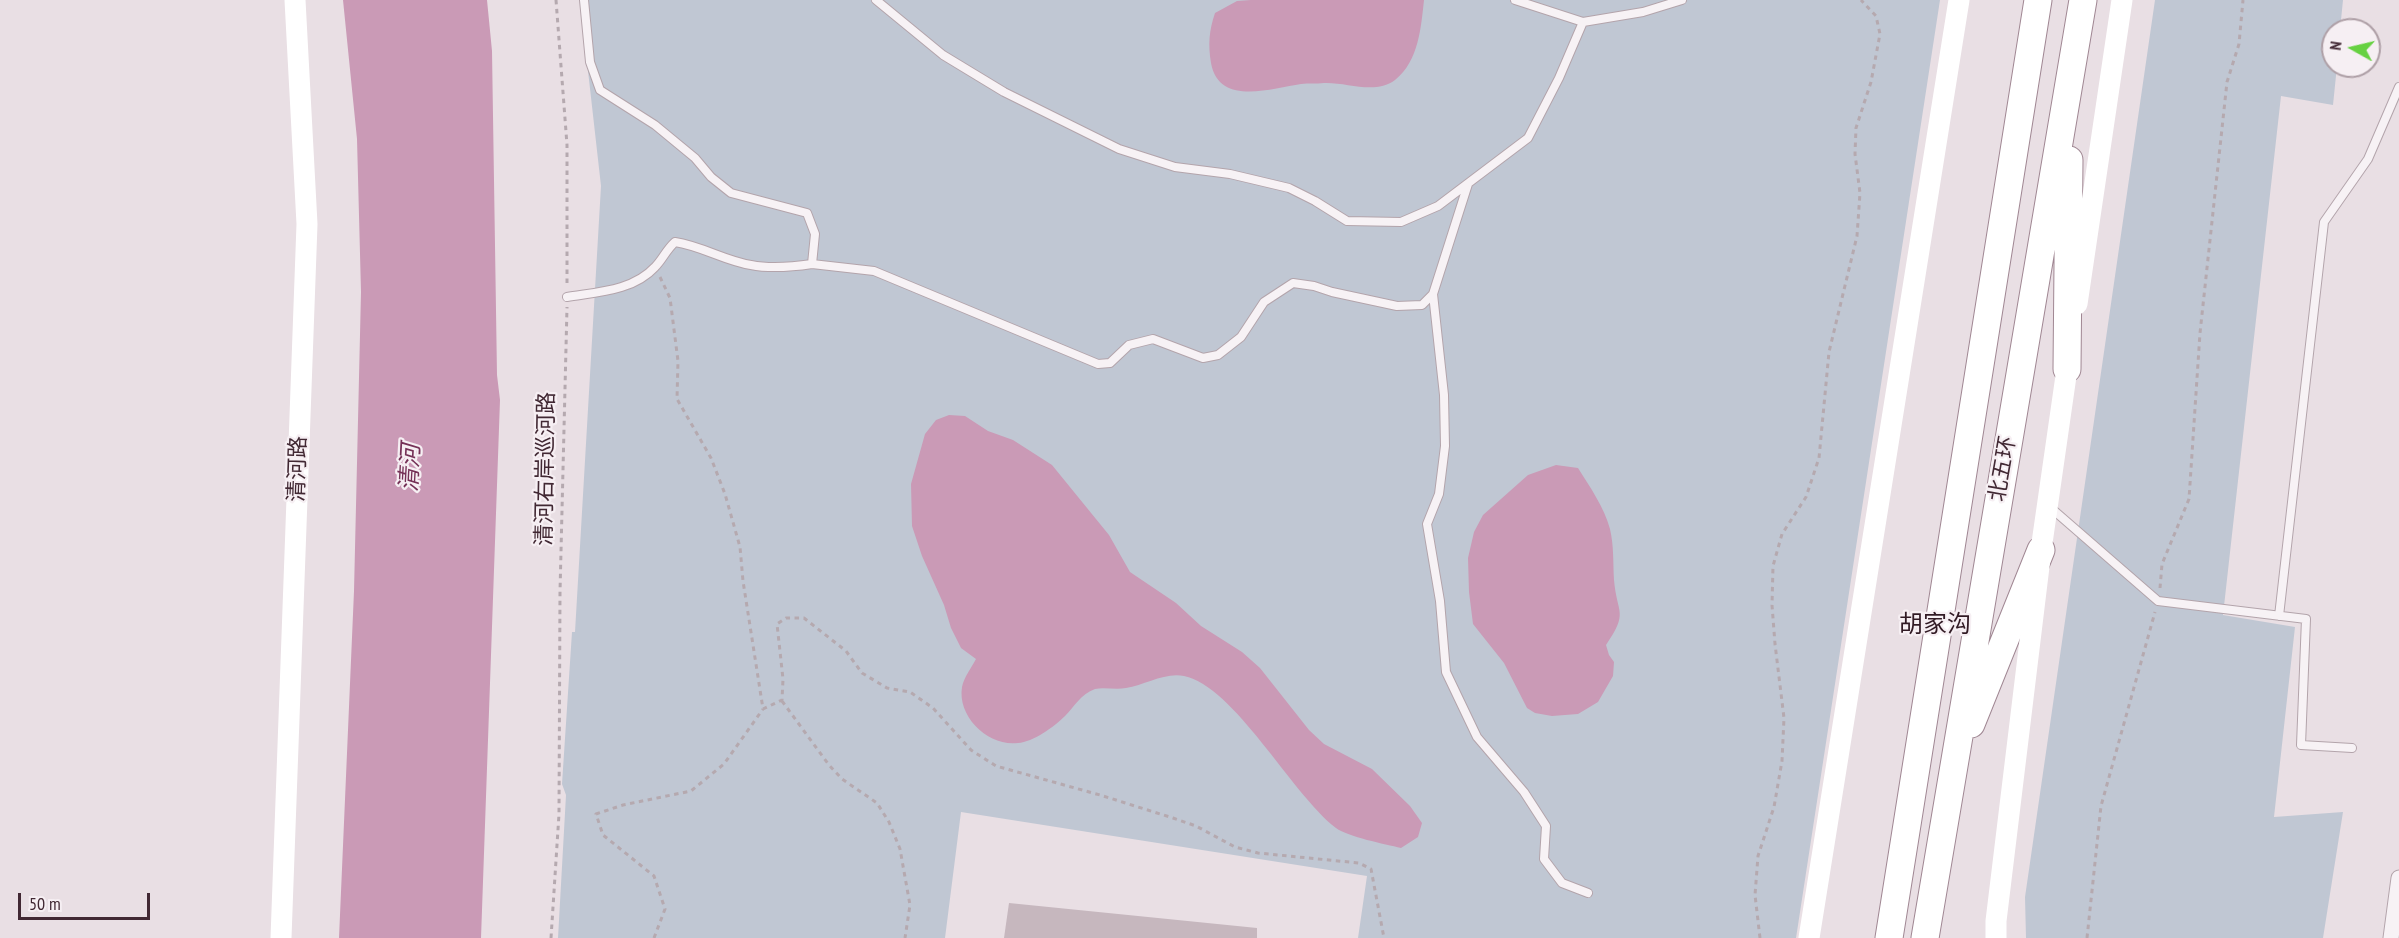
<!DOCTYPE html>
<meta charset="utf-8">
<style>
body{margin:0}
#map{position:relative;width:2399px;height:938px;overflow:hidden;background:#e9dfe4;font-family:"PT Sans Narrow",sans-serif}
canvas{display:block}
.north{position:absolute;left:2321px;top:18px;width:60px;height:60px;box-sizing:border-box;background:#f6eff3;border:2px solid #ae9fa6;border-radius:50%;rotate:278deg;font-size:16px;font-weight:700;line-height:24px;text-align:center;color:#412833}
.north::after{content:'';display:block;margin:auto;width:21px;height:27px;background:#66d141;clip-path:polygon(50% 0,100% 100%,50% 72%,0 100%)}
.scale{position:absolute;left:18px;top:893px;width:132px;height:27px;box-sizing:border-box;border:3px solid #412833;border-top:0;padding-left:8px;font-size:18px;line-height:21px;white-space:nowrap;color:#412833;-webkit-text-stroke:4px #f6eff3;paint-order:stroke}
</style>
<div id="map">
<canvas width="2399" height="938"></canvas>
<div class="north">N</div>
<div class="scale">50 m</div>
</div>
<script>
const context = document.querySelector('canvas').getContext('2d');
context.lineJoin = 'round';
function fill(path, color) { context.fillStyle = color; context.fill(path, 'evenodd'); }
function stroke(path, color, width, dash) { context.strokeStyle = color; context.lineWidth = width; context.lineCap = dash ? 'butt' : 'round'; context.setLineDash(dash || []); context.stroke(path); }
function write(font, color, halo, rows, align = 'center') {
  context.font = font + ' "PT Sans Narrow","Noto Sans SC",sans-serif'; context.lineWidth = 4.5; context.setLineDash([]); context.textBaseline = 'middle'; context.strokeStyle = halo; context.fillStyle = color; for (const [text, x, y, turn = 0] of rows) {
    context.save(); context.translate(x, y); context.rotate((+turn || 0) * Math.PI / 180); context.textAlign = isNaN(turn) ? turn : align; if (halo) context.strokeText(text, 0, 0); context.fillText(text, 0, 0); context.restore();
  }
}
const green = new Path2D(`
 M580,0h1360l-144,938h-438l9,-62 -406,-64 -16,126h-387l8,-143 -4,-11 10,-152h3l26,-446z
 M2155,0h188l-3,30h-7v36h4l-4,39 -52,-9 -58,519 72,12 -21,190 69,-5 -20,126h-297l-1,-41z`);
const water = new Path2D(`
 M343,0h144l5,51 5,324 3,25 -19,538h-142l15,-347 7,-299 -4,-153z
 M1251,0h173c-3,27 -5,61 -29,80 -20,15 -48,2 -71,3 -8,1 -15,0 -23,1 -29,4 -82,23 -90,-21 -3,-19 -2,-32 4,-50l22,-12z
 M949,415l16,1 23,15 25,9 39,25 57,70 21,37 46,31 25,23 41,26 18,16 49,62 15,14 48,25 38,37 12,17 -4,14 -17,11c-16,-4 -53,-11 -65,-20 -45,-35 -102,-142 -152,-152 -19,-4 -39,9 -58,12 -10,2 -22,-1 -31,1 -14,5 -21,18 -30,27 -11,11 -32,26 -47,27 -29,4 -61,-26 -56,-56 2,-10 10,-20 14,-28l-15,-11 -10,-20 -7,-23 -22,-49 -10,-30 -1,-42 14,-50 11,-14z
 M1556,465l22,3c12,19 26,39 32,61 4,17 3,34 4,51 3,35 15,31 -8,65l3,10 5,7 -1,14 -15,26 -20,12 -26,2 -17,-3 -8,-5 -23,-45 -31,-39 -4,-32 -1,-34 6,-26 9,-17 45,-40z`);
const building = new Path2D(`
 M1009,903l248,25v10h-253z`);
const path = new Path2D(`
 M556,0l11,145v141
 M660,277l10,21 8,63 -1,38 34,59 14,36 15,53 3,34 20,128 19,-9 1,-21 -6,-55 9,-6h18l42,33 16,22 25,15 23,4 23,16 38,42 25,16 104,29 73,23 23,8 39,21 23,6 101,10 12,6 13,69
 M2160,588l2,-24 27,-65 11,-166 27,-251 12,-38 4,-44
 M782,701l47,64 13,14 35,24 12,19 11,27 10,56 -5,33
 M551,938l8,-124 1,-222 7,-285
 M654,938l11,-29 -11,-33 -51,-41 -7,-21 27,-9 68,-14 33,-27 39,-55
 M1760,938l-5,-43 3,-39 16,-49 8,-46 2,-43 -9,-74 -3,-39 1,-39 9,-32 24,-37 13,-39 10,-106 28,-116 3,-43 -5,-39 1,-26 15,-46 9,-48 -4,-18 -15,-16
 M2087,938l14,-132 54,-194`);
const lane = new Path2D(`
 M876,0l67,55 61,37 115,57 56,18 55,7 59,14 26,13 32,20 54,1 37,-16 90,-68 31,-60 24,-56
 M1515,0l68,22 60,-10 39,-12
 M812,264l62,7 224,93 12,-1 19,-18 24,-6 50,19 15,-3 23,-18 23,-35 29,-19 21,3 18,6 65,14 25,-1 11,-11 35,-110
 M1433,294l11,101 1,51 -6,48 -12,30 13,77 6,71 31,65 47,55 22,34 -2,33 18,24 26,10
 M567,297c30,-5 66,-6 88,-30 8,-8 11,-17 20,-25 27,4 50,19 76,23 20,4 41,2 61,-1l3,-30 -8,-21 -76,-20 -20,-16 -16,-19 -40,-33 -55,-35 -10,-28 -6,-62
 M2051,508l107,93 148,18 -5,126 51,3
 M2279,616l45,-394 44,-63 31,-72`);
const street = new Path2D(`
 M2391,938l8,-60`);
const secondary = new Path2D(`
 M2077,304l45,-304
 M281,938l26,-714 -12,-224
 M1809,938l150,-938
 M1996,938v-17l45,-371 28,-195`);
const highway = new Path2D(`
 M2067,369l2,-209
 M1971,724l70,-174
 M1889,938l149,-938
 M1925,938l158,-938`);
const streetNames = [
 ["清河路",298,469,-88],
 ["清河右岸巡河路",546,469,-89],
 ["北五环",2003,469,-80]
];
const waterNames = [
 ["清河",411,468,-87]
];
const neighbourhoodNames = [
 ["胡家沟",1935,625]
];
fill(green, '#c0c7d3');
fill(water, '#ca9ab6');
fill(building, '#c6b7be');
stroke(lane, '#b3a4ab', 10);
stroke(street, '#b3a4ab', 17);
stroke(highway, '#a08793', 29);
stroke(path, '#b5a9af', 3, [4.5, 4.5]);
stroke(lane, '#f7f2f5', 8);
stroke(street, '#f7f2f5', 15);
stroke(secondary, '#fff', 21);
stroke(highway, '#fff', 27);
write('22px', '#412833', '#f6eff3', streetNames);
write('italic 24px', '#753157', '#f6eff3', waterNames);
write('24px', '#311a24', '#f6eff3', neighbourhoodNames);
</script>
